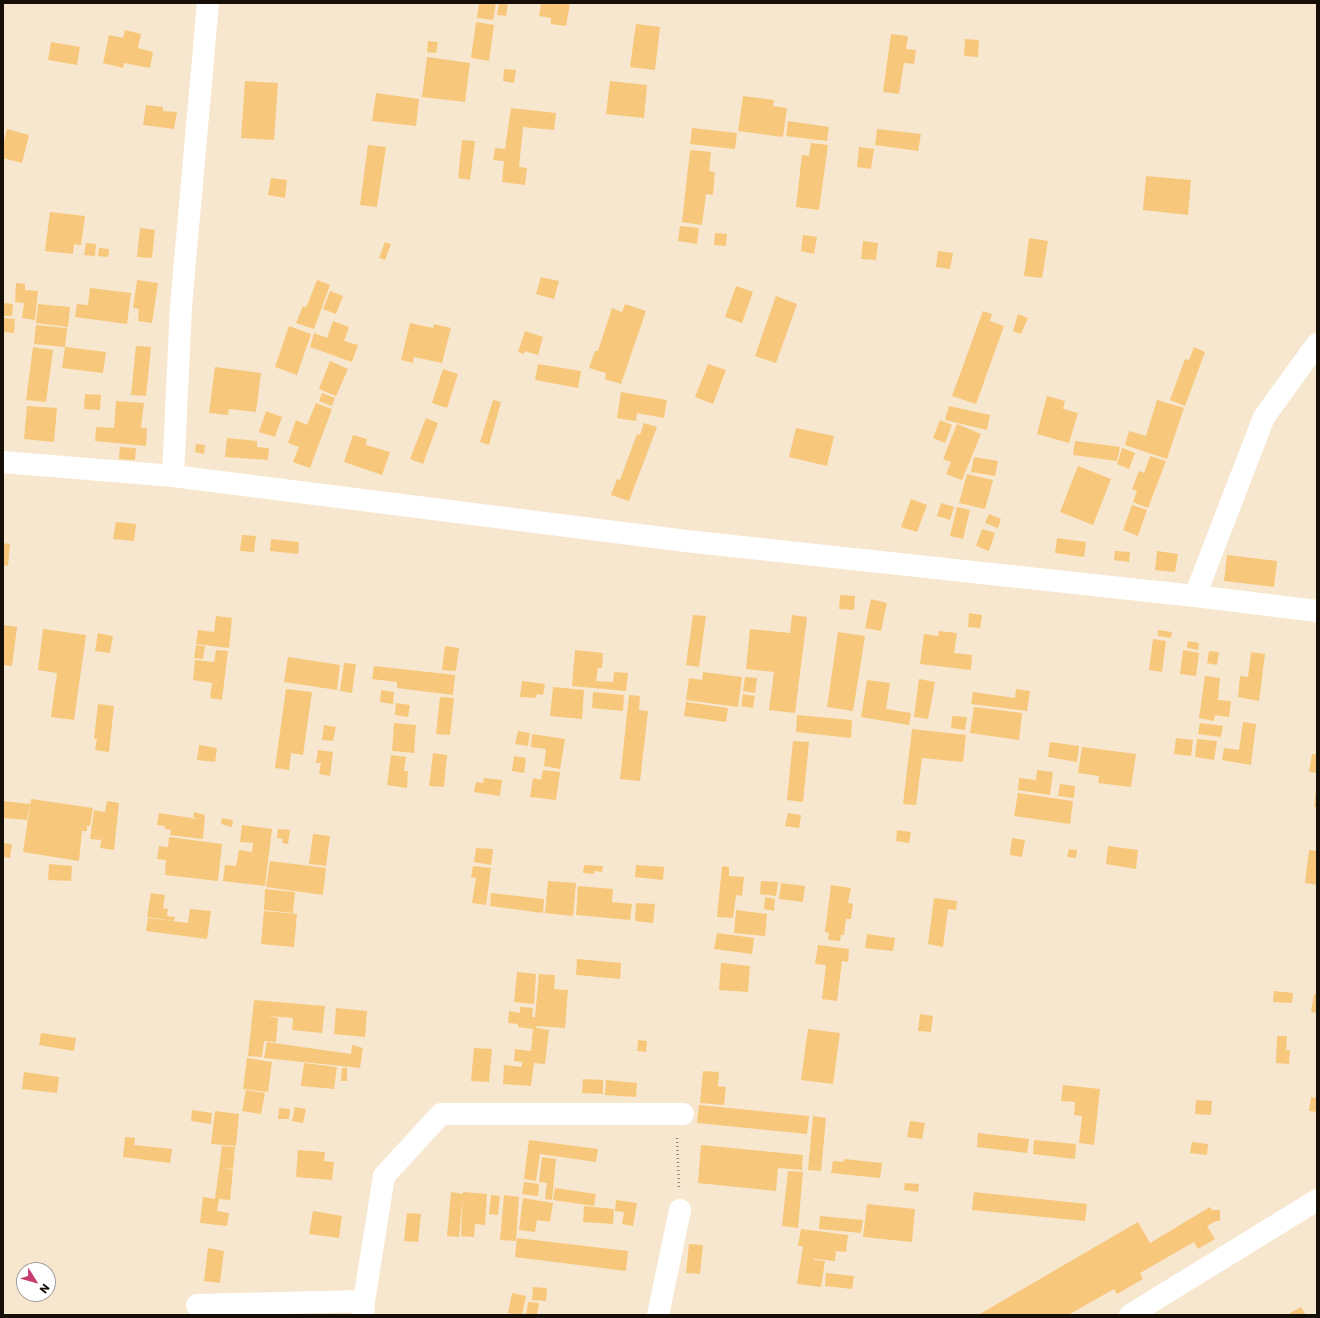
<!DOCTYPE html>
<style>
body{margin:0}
#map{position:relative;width:1320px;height:1318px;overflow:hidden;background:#f8e7cf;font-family:Poppins,sans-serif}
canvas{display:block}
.frame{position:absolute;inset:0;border:4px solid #150f07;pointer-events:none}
.north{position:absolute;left:16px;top:1262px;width:40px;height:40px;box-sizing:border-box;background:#fff;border:1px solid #a19f9c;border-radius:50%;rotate:127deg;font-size:11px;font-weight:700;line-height:16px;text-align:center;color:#150f07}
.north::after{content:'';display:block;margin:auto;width:14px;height:18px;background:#c53a70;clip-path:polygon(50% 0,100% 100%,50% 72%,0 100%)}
</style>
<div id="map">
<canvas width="1320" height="1318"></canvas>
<div class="frame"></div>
<div class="north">N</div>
</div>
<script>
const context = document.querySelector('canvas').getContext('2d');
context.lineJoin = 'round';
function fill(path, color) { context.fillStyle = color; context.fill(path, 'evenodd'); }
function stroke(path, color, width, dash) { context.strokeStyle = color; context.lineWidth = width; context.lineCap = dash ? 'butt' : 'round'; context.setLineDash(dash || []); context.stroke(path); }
const building = new Path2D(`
 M479,3h17l-3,17 -16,-2z
 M499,3h9l-2,13 -9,-1z
 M541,3h29l-4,23 -15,-2v-6l-12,-2z
 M476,22l18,3 -5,36 -18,-3z
 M636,24l24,3 -5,43 -25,-3z
 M125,30l16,4 -3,14 15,4 -3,16 -26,-5 -1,5 -20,-5 6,-28 14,3z
 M891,34l17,2 -2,13 10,1 -2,14 -10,-1 -5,31 -16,-2z
 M965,39l14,1 -1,17 -14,-1z
 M428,41l10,1 -2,11 -9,-1z
 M51,42l29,5 -3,18 -29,-5z
 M427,57l43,6 -5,39 -43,-5z
 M504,69l12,1 -2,13 -11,-2z
 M245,81l33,2 -4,57 -33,-2z
 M610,81l37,4 -3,33 -38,-4z
 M376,93l43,6 -3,27 -44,-5z
 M743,96l31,4 -1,6 14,2 -4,29 -45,-6z
 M146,105l17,2v4l14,1 -3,17 -31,-4z
 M511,108l45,5 -2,17 -31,-3 -4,40 8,1 -2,17 -23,-3 2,-21 -11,-1 2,-12 10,1z
 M788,121l41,6 -2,14 -41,-5z
 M692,128l45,5 -2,16 -45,-5z
 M7,129l22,6 -7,28 -19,-5v-13z
 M877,129l44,5 -3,17 -43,-6z
 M462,140l13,1 -5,39 -12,-2z
 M811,143l17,2 -9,65 -23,-3 6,-52 7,1z
 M368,145l18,2 -9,60 -17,-2z
 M859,147l15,2 -3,20 -14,-2z
 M690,150l21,2 -2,19 6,1 -2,23 -7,-1 -4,31 -20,-3z
 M1146,176l45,4 -3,35 -45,-5z
 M271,178l16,2 -2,18 -17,-3z
 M50,212l35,4 -4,29 -7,-1 -1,10 -28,-3z
 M680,226l19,2 -2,16 -19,-3z
 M140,228l15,2 -3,28 -15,-1z
 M715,233l12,1 -1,12 -12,-1z
 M803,235l14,2 -3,17 -13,-3z
 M1029,238l19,3 -6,37 -18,-2z
 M863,241l15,2 -2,17 -15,-1z
 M385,242l6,2 -6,16 -6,-2z
 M86,243l10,1 -1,12 -11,-1z
 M99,248l10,1 -1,8 -10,-1z
 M938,251l15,2 -3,16 -14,-2z
 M541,277l18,4 -5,18 -18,-5z
 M137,280l21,3 -6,40 -14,-2 1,-12 -6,-1z
 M317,280l13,5 -16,44 -18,-6 7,-17 3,2z
 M16,283l9,1v6l13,1 -3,29 -13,-2 2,-15 -9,-1z
 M736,286l17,6 -11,31 -17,-6z
 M90,288l41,5 -4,31 -52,-7 2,-13 11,1z
 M330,291l13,5 -7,18 -13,-5z
 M776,296l21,8 -21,59 -21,-7z
 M3,303l10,1 -1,12h-9z
 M38,304l32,3 -2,20 -32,-4z
 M625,304l21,7 -25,73 -16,-5 1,-6 -17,-5 6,-17h3l14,-43 10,4z
 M983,311l9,3 -2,7 14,5 -28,78 -24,-8z
 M1018,314l10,4 -7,16 -8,-3z
 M3,318l12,1 -1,14 -11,-1z
 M333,321l16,6 -5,14 14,4 -6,17 -42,-15 4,-14 13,5z
 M410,323l23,5 1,-4 17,4 -9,35 -28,-6 -1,6 -12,-3z
 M36,325l31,3 -2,19 -31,-3z
 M289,326l22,8 -14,41 -22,-8z
 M525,331l18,6 -5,18 -13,-4 -1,3 -6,-2z
 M136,346l15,1 -5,49 -15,-1z
 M33,347l20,3 -7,52 -20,-2z
 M65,347l41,5 -3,21 -41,-5z
 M1194,347l11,5 -20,54 -15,-6 15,-41 4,1z
 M330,361l18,8 -12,27 -17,-7z
 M538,364l43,7 -3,17 -43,-8z
 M708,364l18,6 -13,34 -18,-7z
 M215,367l46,6 -5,39 -27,-3 -1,6 -19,-2z
 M443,369l15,5 -11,34 -15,-5z
 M621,392l46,8 -3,18 -27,-5 -1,8 -19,-3z
 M322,393l13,5 -3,8 -13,-5z
 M85,394l16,1 -1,15 -16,-1z
 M1047,396l18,5 -2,8 15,4 -9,30 -32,-9z
 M493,400l8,2 -12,43 -9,-3z
 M1157,400l27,8 -17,51 -42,-14 4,-14 17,5z
 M116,401l28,2 -3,25h6l-1,18 -51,-5 1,-14 18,1z
 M316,403l16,6 -22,59 -17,-6 6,-15 -11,-4 8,-23 11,5z
 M27,406l30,2 -3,34 -30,-3z
 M949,406l41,9 -3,15 -42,-10z
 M266,411l16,6 -7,20 -16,-5z
 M426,418l12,5 -15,41 -13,-5z
 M940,420l12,5 -7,18 -12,-5z
 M644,423l13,4 -28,74 -18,-6 6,-16 3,1 17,-46 3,1z
 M957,424l24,10 -19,46 -16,-6 5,-12 -8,-3z
 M796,428l38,8 -7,30 -38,-9z
 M353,435l14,4 -1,6 24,7 -8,23 -38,-13z
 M227,438l30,3v6l12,1 -1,12 -43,-3z
 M1075,441l45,6 -3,14 -44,-6z
 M196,444l9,1 -1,9 -9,-2z
 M120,447l16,1 -1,12 -16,-1z
 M1122,448l13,5 -6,16 -12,-5z
 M1150,456l16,5 -18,47 -15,-6 4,-11 -5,-2 7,-18 5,2z
 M974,457l24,4 -3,15 -24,-4z
 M1078,466l33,13 -18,46 -33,-13z
 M967,474l26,6 -8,29 -26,-6z
 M911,499l16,6 -10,27 -16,-5z
 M941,503l13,4 -4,13 -13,-4z
 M1132,505l15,5 -9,26 -15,-6z
 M957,507l13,3 -7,29 -13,-3z
 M989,514l12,5 -3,9 -13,-5z
 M116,522l20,2 -2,17 -21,-2z
 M982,529l13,4 -6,18 -13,-5z
 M242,535l14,1 -2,16 -14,-1z
 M1057,538l29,4 -2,15 -29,-4z
 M271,539l28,3 -1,12 -28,-3z
 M3,543l7,1 -2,22 -5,-1z
 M1115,551l15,1 -1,10 -15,-2z
 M1157,551l21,3 -3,18 -20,-2z
 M1227,555l50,6 -3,26 -50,-6z
 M840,595l15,1 -1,14 -15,-1z
 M871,599l16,4 -6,28 -16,-3z
 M969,613l13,2 -2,13 -12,-1z
 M693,615l13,1 -7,51 -13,-2z
 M792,615l15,2 -12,96 -26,-3 5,-38 -28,-3 4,-40 40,4z
 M216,616l16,2 -3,30 -33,-4 2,-14 16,2z
 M4,625l13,2 -5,39 -9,-1z
 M43,629l43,6 -12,85 -23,-3 6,-44 -19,-3z
 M1158,630l14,2 -1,6 -13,-2z
 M939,631l18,2 -3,20 18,2 -1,15 -51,-6 4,-30 14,2z
 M838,632l27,4 -12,75 -26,-4z
 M98,633l15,3 -3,17 -15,-2z
 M1153,639l13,2 -4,31 -13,-2z
 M1188,641l11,2 -1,7 -11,-2z
 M196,645l9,1 -2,13 -9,-1z
 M445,646l14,2 -3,23 -14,-1z
 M216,650l12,1 -6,49 -12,-2 2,-15 -19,-3 2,-20 19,2z
 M575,650l28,3 -1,15h-4l-2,13 17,1 1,-10 14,1 -2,18 -54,-5z
 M1183,650l16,3 -3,23 -16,-2z
 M1209,651l10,1 -2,13 -10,-2z
 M1251,652l14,2 -6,47 -21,-4 2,-21 8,1z
 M288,657l52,8 -3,25 -53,-8z
 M344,663l12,1 -4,29 -12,-2z
 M374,666l81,9 -2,20 -56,-7v-6l-25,-3z
 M703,672l39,5 -4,30 -52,-7 3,-22 13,2z
 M1205,676l15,2 -2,22 13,1 -2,16 -14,-2 -1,6 -15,-3z
 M745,677l12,1 -2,15 -12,-2z
 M919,679l16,3 -7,37 -14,-2z
 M867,680l23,3 -4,26 25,4 -2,12 -48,-8z
 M522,681l23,3 -2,11 -6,-1 -1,4 -16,-1z
 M553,687l31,3 -2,29 -32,-3z
 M286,689l26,3 -9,63 -12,-2 -2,17 -14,-2z
 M1016,689l14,2 -3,20 -56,-7 2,-12 42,6z
 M381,690l13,2 -1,12 -13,-2z
 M593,692l31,3 -1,16 -31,-3z
 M743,694l12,2 -2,12 -12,-2z
 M629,695l11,1 -1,14 9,1 -8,70 -20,-2z
 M440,697l14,1 -4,37 -14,-1z
 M686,702l42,6 -2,14 -42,-6z
 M396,703l14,2 -2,12 -13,-2z
 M98,704l16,2 -5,46 -14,-2 2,-11h-3z
 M974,707l48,6 -3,27 -49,-7z
 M797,715l55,5 -1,18 -55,-6z
 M952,716l15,1 -2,13 -14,-2z
 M1243,722l13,2 -5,41 -29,-5 2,-12 15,2z
 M394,723l22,2 -2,28 -22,-2z
 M1200,723l23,3 -2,11 -23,-3z
 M324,725l12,2 -3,14 -11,-1z
 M912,729l54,6 -3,27 -41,-4 -6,47 -13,-1z
 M518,731l12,2 -2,13 -13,-2z
 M532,734l33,5 -5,30 -16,-3 2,-17 -15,-2z
 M1176,738l17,2 -2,16 -17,-2z
 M1197,739l20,2 -3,19 -19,-3z
 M793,741l16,1 -6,60 -16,-2z
 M1050,742l29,4 -2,16 -29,-5z
 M199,745l18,3 -2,14 -18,-2z
 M1082,747l54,7 -5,33 -33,-4 1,-7 -21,-3z
 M318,750l15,2 -3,24 -11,-2 2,-11h-5z
 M433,753l14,2 -3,32 -15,-1z
 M1312,754h5v19l-8,-1z
 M391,755l15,2 -2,14h4l-1,17 -20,-3z
 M514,756l12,2 -2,15 -12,-2z
 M543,770l17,2 -4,28 -26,-3 3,-19 8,2z
 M1037,770l16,2 -3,23 -32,-5 1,-12 17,2z
 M484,778l18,2 -2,16 -26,-4 2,-10 7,1z
 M1060,784l15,2 -1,12 -16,-2z
 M1316,790h1v17h-3z
 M1018,793l55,8 -3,23 -56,-8z
 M31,799l62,9 -3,18h-3v5h-5l-3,30 -56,-9z
 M3,801l27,3 -3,16 -24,-2z
 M107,801l12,2 -5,47 -14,-2 3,-18 -2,10 -11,-1 4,-29 11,2z
 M194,812l11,3 -2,24 -33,-4 1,-5 -6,-1v-3l-8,-1 2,-12 39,6 -5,-2z
 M788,813l13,2 -2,13 -14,-2z
 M222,818l11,2 -1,7 -11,-3z
 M242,825l30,4 -7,57 -42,-5 2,-16 11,1 3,-16 13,2 1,-9 -13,-1z
 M278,829l12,1 -2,14 -6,-1 1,-4 -6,-1z
 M897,830l14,2 -2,11 -13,-2z
 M313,834l17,2 -4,30 -17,-2z
 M169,837l53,7 -4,37 -53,-6 1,-15 -9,-1 2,-13 9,1z
 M1012,838l13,2 -3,17 -12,-2z
 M3,843l9,1 -2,14 -7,-1z
 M1108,846l30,4 -2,19 -30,-5z
 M476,848l17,1 -2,16 -17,-3z
 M1069,849l8,1 -1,8 -9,-1z
 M1309,850l8,1v34l-12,-2z
 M270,861l56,7 -3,27 -57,-8z
 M49,864l23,2 -1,15 -23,-1z
 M584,865l19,1 -1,6 -8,-1v3l-11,-1z
 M636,865l28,2 -1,13 -28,-3z
 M473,866l18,2 -5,37 -14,-2 4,-25 -5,-1z
 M722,866l7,1v9l15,1 -2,19 -6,-1 -3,23 -16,-1z
 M548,881l28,2 -3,33 -28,-3z
 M761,881l17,1 -2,14 -16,-2z
 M781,883l24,3 -2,16 -24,-3z
 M831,885l20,3 -3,15 5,1 -2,15h-5l-2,16h-3l-1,6 -12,-1 1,-7 -4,-1z
 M578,886l35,3 -1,13 20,2 -2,16 -54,-5z
 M265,889l30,3 -2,21 -29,-3z
 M151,893l14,2 -2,13 5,1 -1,7 8,1 -1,4 -27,-4z
 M491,893l53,6 -1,14 -53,-7z
 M765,897l10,2 -1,12 -10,-2z
 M934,898l23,3 -1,9 -8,-1 -5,38 -15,-3z
 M636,903l19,1 -2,19 -18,-2z
 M190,909l21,2 -4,28 -61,-8 2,-13 40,5z
 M736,910l31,4 -2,22 -31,-3z
 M264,911l33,3 -3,33 -33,-3z
 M717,933l37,5 -2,16 -38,-5z
 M867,934l28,4 -2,13 -28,-3z
 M818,945l31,4 -1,13 -6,-1 -5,40 -15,-2 4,-34 -11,-1z
 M577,959l44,4 -1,16 -44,-4z
 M721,963l29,3 -2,26 -29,-2z
 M517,972l19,2 -2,30 -20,-2z
 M539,974l16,1 -1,14 14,1 -3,38 -28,-2 -1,2 13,2 -4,34 -11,-1 -3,23 -28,-2 1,-19 18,2v-5l-8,-1 1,-12 16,2 2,-22 -15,-2v-3l-10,-1 1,-12 11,2v-6l13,1 -1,9h3z
 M1274,991l19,2 -1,10 -19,-1z
 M1314,994h3v19l-6,-1z
 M254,1000l71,6 -3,27 -30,-3 1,-12 -26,-2 11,2 -2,24 -12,-1 -2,16 -14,-1z
 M336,1008l31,3 -2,26 -31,-3z
 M920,1014l13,2 -2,16 -13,-1z
 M808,1029l32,4 -7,51 -32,-4z
 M41,1033l35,5 -2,13 -35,-6z
 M1277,1036h10l-1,14h4l-1,14 -13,-1z
 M638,1040l9,1 -1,11 -9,-1z
 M267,1042l84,12 1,-9 11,3 -3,20 -96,-10z
 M474,1048l18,1 -3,33 -18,-1z
 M247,1058l25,4 -4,30 -25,-3z
 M304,1063l33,4 -3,22 -33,-3z
 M342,1068h5v13h-6z
 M703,1071l16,1 -1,14 8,1 -2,18 -24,-2z
 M24,1072l35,5 -2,16 -35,-4z
 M583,1079l20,1v14l-21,-1z
 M606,1080l31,3 -1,14 -31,-2z
 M1063,1085l37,4 -6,56 -15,-2 3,-27 -8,-1 1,-13 -14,-1z
 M246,1090l19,3 -4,21 -19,-3z
 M1311,1097l6,1v14l-8,-1z
 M1196,1100l16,1 -1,14 -16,-1z
 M699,1105l110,11 -2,18 -110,-11z
 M295,1107l11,2 -3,14 -11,-2z
 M279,1108l11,1 -1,10h-11z
 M192,1110l20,3 -1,11 -20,-3z
 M215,1111l24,3 -3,32 -25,-2z
 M813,1116l13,2 -5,53 -13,-1z
 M910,1121l15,2 -3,16 -15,-2z
 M978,1133l51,6 -2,14 -50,-6z
 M125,1137l10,1 -1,7 38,4 -2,14 -47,-6z
 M529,1140l69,9 -2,13 -56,-8 -4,27 -12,-2z
 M1034,1140l42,4 -1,15 -42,-5z
 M1192,1142l16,2 -1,11 -17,-2z
 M701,1145l102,10 -1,15 -24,-2 -2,23 -78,-8z
 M222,1146l13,1 -2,22 -10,-1 10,2 -3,30 -11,-1 -2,12 12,2 -2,13 -27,-3 3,-26 12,2z
 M298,1150l27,2 -1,9 10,1 -2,18 -36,-3z
 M542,1157l14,2 -4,41 -7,-1 2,-16 -8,-1z
 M844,1159l38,4 -2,15 -49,-5 2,-12 10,1z
 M788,1171l15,1 -5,56 -16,-2z
 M524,1182l15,2 -1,12 -16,-2z
 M905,1183l14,1 -1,8 -14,-2z
 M555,1188l41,6 -2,12 -41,-6z
 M451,1192l12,2 -4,43 -12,-1z
 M463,1192l24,2 -2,31 -10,-1 -1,13 -13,-1z
 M974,1192l113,12 -2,17 -113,-11z
 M491,1195l9,1 -2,19 -9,-1z
 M504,1195l15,2 -3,44 -16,-1z
 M523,1198l30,5 -3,19 -13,-2 -2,12 -16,-2z
 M616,1200l21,3 -4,23 -11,-2 2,-12 -9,-1z
 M867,1204l48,5 -3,33 -49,-5z
 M584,1206l30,3 -1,15 -30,-2z
 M1210,1207l2,3h8v11h-4l-9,5 8,13 -17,10 -4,-7 -54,31 3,6 -26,15 -3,-5 -46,26h-90l160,-93 12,21z
 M313,1211l29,5 -3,22 -30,-4z
 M407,1213l14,1 -3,28 -14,-1z
 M820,1216l43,4 -2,13 -42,-4z
 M801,1229l47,6 -2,17 -10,-1 -1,10 -20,-2v-2l-1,3 11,1 -4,26 -24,-3 6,-38h-5z
 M517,1238l111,13 -2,20 -111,-14z
 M689,1244l14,1 -3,29 -14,-1z
 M208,1248l16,3 -4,32 -16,-2z
 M826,1273l28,3 -2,13 -27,-3z
 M533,1287l14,1 -1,13 -14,-1z
 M512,1293l14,3 -4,19 -14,-2z
 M528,1302l11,1 -2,12h-11z
 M1301,1307l5,8h-15l-1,-2z`);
const path = new Path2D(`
 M677,1138l2,49`);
const minor = new Path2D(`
 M3,462l170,14 513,65 509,55 122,15
 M173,476l8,-170 27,-303
 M1195,596l69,-179 53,-73
 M364,1301l20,-125 57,-62h242
 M197,1305l167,-4 -1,14
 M658,1315l22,-105
 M1130,1315l187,-115`);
fill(building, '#f7c77b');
stroke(path, '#938776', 2.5, [1, 3]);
stroke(minor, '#fff', 22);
</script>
